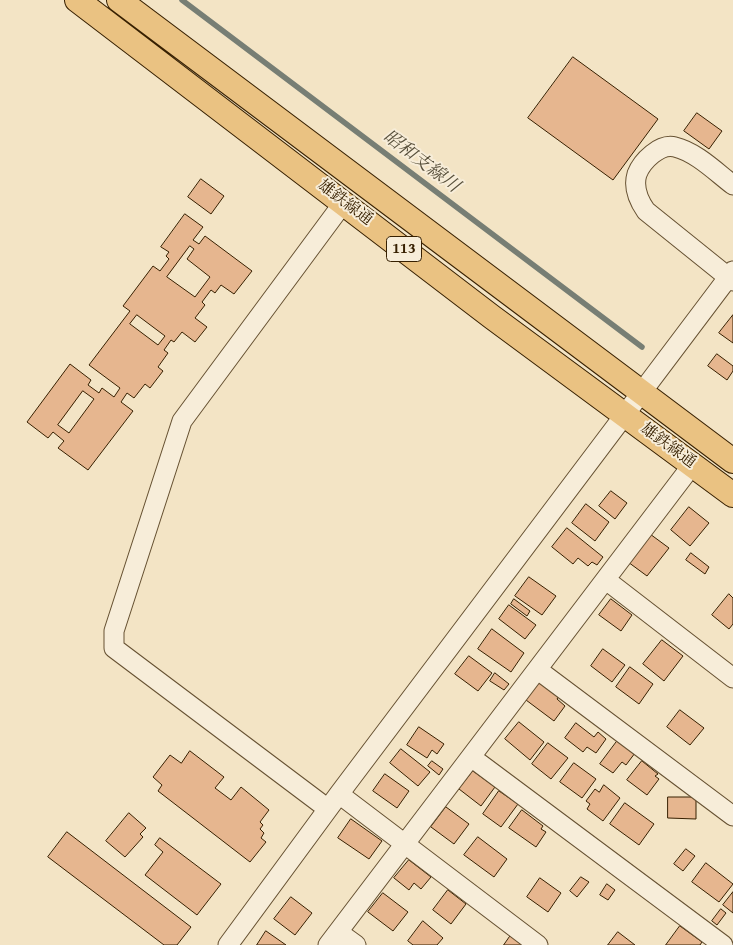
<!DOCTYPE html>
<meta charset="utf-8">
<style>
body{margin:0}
canvas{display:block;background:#f3e4c5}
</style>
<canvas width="733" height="945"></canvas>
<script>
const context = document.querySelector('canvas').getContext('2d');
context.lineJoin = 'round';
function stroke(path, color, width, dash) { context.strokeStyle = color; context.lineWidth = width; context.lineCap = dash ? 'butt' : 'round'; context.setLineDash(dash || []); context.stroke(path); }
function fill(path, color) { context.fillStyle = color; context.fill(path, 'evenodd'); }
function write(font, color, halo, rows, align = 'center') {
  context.font = font + ' "Gentium Book Plus","Noto Serif JP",serif'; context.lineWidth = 4; context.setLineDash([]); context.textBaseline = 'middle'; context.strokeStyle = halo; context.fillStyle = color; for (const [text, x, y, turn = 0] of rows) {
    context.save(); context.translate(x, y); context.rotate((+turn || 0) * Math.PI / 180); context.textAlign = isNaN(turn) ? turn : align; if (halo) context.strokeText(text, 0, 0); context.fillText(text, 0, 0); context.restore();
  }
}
const stream = new Path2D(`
 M182,0l460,347`);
const building = new Path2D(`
 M573,57l85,62 -45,61 -85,-62z
 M697,113l25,18 -13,18 -25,-18z
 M201,179l23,17 -13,18 -23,-17z
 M185,214l18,13 -10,13 6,4 6,-8 47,35 -18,23 -13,-9 -6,8 -4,-3 -9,12 3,3 -10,13 12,9 -12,15 -13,-10 -8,10 -3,-2 -7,10 4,3 -10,14 5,4 -13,17 -5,-4 -11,14 -7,-5 -6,9 12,9 -45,59 -30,-22 6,-7 -11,-9 -5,6 -21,-16 43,-58 21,16 -3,5 11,8 3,-5 12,9 6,-9 -31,-23 41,-54 -7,-5 30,-40 7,5 9,-12 -3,-3 3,-4 -8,-5zM190,246l4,3 -7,10 23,18 -15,20 -28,-20zM137,315l28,21 -7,9 -28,-21zM83,391l11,8 -25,34 -11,-8z
 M733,315v28l-14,-10z
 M717,354l16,12v5l-6,9 -19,-14z
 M611,491l16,12 -12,16 -16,-13z
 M586,504l23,18 -14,19 -23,-18z
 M689,507l20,16 -19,23 -19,-16z
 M567,528l36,29 -6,8 -5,-3 -4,4 -10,-8 -5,6 -21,-17z
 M650,534l19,14 -22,28 -19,-14z
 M691,553l18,14 -4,7 -19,-14z
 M529,577l27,19 -14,19 -27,-19z
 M729,594l4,4v26l-4,5 -17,-14z
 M514,599l16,12 -3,5 -16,-12z
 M611,599l21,16 -11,16 -22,-16z
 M509,605l27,20 -11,14 -26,-20z
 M492,629l32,24 -13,19 -33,-23z
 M662,640l21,16 -19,25 -21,-17z
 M603,649l22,16 -13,17 -21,-16z
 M469,656l23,17 -14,18 -23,-17z
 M630,667l23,17 -14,20 -23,-17z
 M495,673l14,11 -5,6 -14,-9z
 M539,682l20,14 -2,3 8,7 -11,15 -28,-21z
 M680,710l24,18 -14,17 -23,-18z
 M519,722l25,20 -14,18 -25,-21z
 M576,723l18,14 4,-5 8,7 -10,14 -9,-6 -4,5 -18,-14z
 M419,727l25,17 -7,10 -5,-4 -5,8 -20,-13z
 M618,740l17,13 -9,12 -4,-3 -9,11 -13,-9z
 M548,743l20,15 -17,21 -19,-15z
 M401,749l29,23 -12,14 -28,-23z
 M190,751l34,26 -9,11 16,12 10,-13 28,23 -9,12 3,3 -3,4 4,4 -3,5 5,4 -16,20 -92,-71 4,-6 -9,-8 17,-22 11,8z
 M432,761l11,8 -4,6 -11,-9z
 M642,761l16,13 -3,2 4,3 -12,16 -20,-15z
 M574,763l22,16 -14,19 -22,-16z
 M473,771l22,16 -14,19 -22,-17z
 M385,774l24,17 -12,17 -24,-17z
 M604,785l16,13 -17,23 -16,-12 3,-5 -4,-3 9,-12 4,3z
 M499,791l19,13 -17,23 -18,-13z
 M668,797h28v22l-28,-1z
 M625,803l29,21 -15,21 -29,-21z
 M446,807l23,17 -15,20 -23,-17z
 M522,810l21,16 -2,3 5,3 -10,15 -27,-19z
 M129,813l17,15 -6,6 3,3 -18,20 -19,-16z
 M351,819l31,22 -13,18 -31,-21z
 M67,832l124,95 -14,18h-13l-116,-88z
 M478,837l29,22 -13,18 -30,-22z
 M160,838l61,46 -24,31 -52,-40 18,-23 -8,-7z
 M686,849l9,7 -12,15 -9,-7z
 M409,860l22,17 -10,12 -7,-6 -5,7 -15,-12z
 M706,863l27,21 -14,18 -27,-20z
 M581,877l8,5 -12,15 -7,-6z
 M540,878l21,15 -13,19 -21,-15z
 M607,884l8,6 -7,10 -8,-5z
 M448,890l18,14 -15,20 -18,-14z
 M733,892v21l-10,-8z
 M383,893l25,19 -15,19 -25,-19z
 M291,897l21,16 -17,22 -21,-16z
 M721,909l5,4 -9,12 -5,-4z
 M423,921l20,17 -6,7h-24l-5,-4z
 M680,926l22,16 -2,3h-34z
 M266,931l20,14h-29z
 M618,932l17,13h-27z
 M511,935l14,10h-21z`);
const minor = new Path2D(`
 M733,185c-17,-13 -37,-33 -58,-38 -15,-4 -33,14 -38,27 -4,13 2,27 9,37l87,70
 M606,580l127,98
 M538,670l195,146
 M471,757l252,188
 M339,794l199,151
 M328,809l-214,-161v-17l68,-210 162,-219
 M338,932l18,13
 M228,945l111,-151 394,-523
 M328,945l365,-481`);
const major = new Path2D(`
 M77,0l415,317 241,178
 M119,0l614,461`);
const shields = [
 [404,249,35]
];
const shieldNames = [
 ["113",404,249]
];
const streetNames = [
 ["雄鉄線通",345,203,37],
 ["雄鉄線通",668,446,36]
];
const waterNames = [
 ["昭和支線川",421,162,37]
];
stroke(stream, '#777e74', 5.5);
fill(building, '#e6b68f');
stroke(building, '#372001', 1);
stroke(minor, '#665132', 21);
stroke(major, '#372001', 26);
stroke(minor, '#f7edd9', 19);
stroke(major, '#eac282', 24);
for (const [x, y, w] of shields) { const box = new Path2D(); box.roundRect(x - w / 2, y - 12.5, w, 25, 4); context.fillStyle = '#f7edd9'; context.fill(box); stroke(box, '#372001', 1); }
write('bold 15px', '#372001', null, shieldNames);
write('16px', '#372001', '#f7edd9', streetNames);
write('italic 18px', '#574f3a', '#f7edd9', waterNames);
</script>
